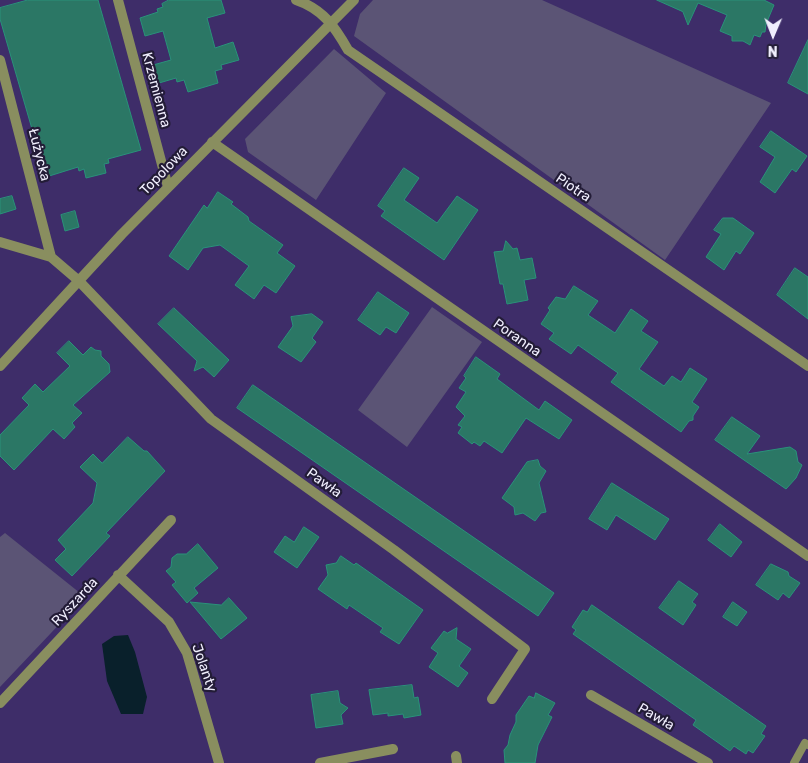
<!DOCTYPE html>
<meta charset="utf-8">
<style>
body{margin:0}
#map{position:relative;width:808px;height:763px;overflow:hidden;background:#3e2d69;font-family:Rubik,sans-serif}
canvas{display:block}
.north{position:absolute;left:748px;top:10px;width:50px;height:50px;-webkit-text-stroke:4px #231c37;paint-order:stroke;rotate:181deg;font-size:14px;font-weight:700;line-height:20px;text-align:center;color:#f0eefd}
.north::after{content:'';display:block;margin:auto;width:18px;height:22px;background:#f0eefd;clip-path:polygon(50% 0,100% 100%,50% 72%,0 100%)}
</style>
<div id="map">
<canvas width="808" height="763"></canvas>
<div class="north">N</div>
</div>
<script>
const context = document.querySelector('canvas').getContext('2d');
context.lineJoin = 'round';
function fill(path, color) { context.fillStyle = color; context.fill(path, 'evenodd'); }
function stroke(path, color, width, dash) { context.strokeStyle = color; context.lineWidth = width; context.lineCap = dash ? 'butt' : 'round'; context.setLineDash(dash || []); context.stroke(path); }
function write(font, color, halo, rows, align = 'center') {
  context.font = font + ' Rubik,sans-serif'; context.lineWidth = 4.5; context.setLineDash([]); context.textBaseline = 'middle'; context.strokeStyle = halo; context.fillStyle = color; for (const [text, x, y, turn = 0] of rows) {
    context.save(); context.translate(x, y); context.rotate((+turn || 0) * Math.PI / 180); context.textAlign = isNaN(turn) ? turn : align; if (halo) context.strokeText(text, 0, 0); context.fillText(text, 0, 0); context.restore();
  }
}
const green = new Path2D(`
 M373,0h169l229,103 -106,157 -311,-224 6,-22z
 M334,49l52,44 -70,107 -68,-48 -3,-13z
 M432,307l50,35 -75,105 -49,-37z
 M5,533l80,64 -85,90v-150z`);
const water = new Path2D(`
 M128,635l7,17 12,45 -4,17h-22l-14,-33 -5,-37 12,-8z`);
const building = new Path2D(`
 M28,0h70l43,150 -33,9 1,4 -5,1 2,9 -20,5 -2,-9 -5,2 -1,-4 -32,10 -46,-158v-11z
 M169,0h52l4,13 -18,5 8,30 18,-6 6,18 -18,5 1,4 -7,2 3,12 -30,9 -4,-12 -7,2 -1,-4 -17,5 -6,-18 18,-5 -8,-29 -18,5 -5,-18 18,-6 -1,-3 6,-2 -1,-3z
 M657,0h107l10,5 -8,19 -1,8h-3l-2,5 -6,-2 -4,10 -7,-4h-11v-5l-12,-5 7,-16 -29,-12 -10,22 -5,-13z
 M808,40v54l-20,-11z
 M771,131l36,25 -11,16 -4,-3 -17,24 -15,-11 15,-25 -15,-10z
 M404,168l15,10 -15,22 33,23 20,-27 21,14 -34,50 -63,-44 4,-5 -7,-5z
 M218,192l15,10 -2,2 17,13 1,4 34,24 -6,8 18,13 -19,27 -12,-8 -10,14 -19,-14 14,-19 -29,-21 -17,3 -15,22 -19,-14 35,-51 3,3z
 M12,196l4,13 -16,5v-15z
 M75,211l4,16 -14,4 -4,-16z
 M723,218h10l21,15 -14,21 -4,-3 -12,19 -18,-13 15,-23 -7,-4z
 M506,241l7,8 4,-1 3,12 12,-2 4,20 -12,2 4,20 -21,4 -4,-20h-3l-6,-32 9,-1z
 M795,268l13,9v42l-31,-24z
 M574,286l24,15 -10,14 27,18 16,-24 17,12 -7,10 17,11 -19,27 25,17 8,-10 9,6 9,-14 17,11 -15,23 7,5 -6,9v4l-4,1 -8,11 -70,-50 7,-9 -40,-28 -7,9 -22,-15 5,-6 -13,-9 9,-14 -2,-2 8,-11 9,2z
 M378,292l31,21 -13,20 -10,-6 -6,8 -22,-15z
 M174,308l55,52 -15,17 -11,-10 -9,4 3,-10 -39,-37z
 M312,314l11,8 -11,16 4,4 -15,20 -23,-15 15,-21 -2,-9z
 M69,341l14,14 8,-8 4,3 6,1v5l8,8 1,8 -37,33 9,8 -10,10 3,4 -11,12 -11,-10 -39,41 -14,-14v-21l29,-30 -7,-7 13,-14 8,8 27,-26 -13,-13z
 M476,357l24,17 -3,5 42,31 6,-9 27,19 -13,19 -33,-21 -24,35 -18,-12 -4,5 -6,-4 -2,2 -14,-11 4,-6 -4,-2 7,-9 -9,-9 10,-15 -7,-4 7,-10 -2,-2z
 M253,385l301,208 -16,23 -301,-208z
 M732,417l28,19 -13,18 43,-7 6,4 2,11 4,3 -6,13 -10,11 -71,-49z
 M128,437l16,14h3l18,20 -59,62 4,3 -38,40 -17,-16 11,-11 -8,-9 35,-37 4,-20 -17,-16 13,-13 9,9z
 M538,460l2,6 6,5 -7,12 7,29 -5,1 -6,8 -12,-8 -8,2 -1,-8 -12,-9 25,-36z
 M612,483l57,36 -14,21 -39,-25 -9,15 -18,-11z
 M720,524l22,18 -11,15 -23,-17z
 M304,527l15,10 -22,31 -23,-16 11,-16 9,6z
 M198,544l20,24 -24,20 4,5 -11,10 -15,-18 4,-3 -10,-11 5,-4 1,-9 5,-4h9z
 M341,556l13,9 2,-2 67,47 -24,34 -19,-12 3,-4 -34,-23 -2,4 -29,-20 10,-14 -2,-10 10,-2z
 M771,564l17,8 1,4 11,7 -11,15 -6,-5 -5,7 -22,-15z
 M679,581l19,13 -6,8 4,3 -13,20 -24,-17z
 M229,598l18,20 -26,21 -31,-37 31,3z
 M733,602l14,10 -10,14 -14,-9z
 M592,605l174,121 -5,8 4,2 -12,17 -5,-3 -2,4 -12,-8 -4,5 -37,-26 3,-5 -123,-86 3,-4 -4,-3 11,-17 4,2z
 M457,628l-1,11 15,10 -12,17 9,7 -10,14 -29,-20 9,-14 -7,-5 13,-17 3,2z
 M412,685l2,13 4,-1 3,18 -17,3 -1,-4 -15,2v-3l-15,2 -4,-25z
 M338,691l2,12 8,5 -7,7 2,9 -27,4 -5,-33z
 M536,693l19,10 -7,12 4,2 -14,28 -3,18h-30l-1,-13 4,-5 2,-10 6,-13v-7l13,-19 5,2z`);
const service = new Path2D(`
 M794,763l11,-20 3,2`);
const minor = new Path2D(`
 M118,0l50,187
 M296,0c27,9 39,27 52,50l460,316
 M0,60l51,197
 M212,142l596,414
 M0,242l51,15 28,24 132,138 183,131 131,99 -33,50
 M0,366l122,-132 232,-234
 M118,575l51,47 18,31 32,110
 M591,695l117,68
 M0,703l171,-183
 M456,756l1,7
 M320,763l73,-14`);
const streetNames = [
 ["Krzemienna",156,90,75],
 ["Łużycka",39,155,76],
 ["Topolowa",164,171,-46],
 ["Piotra",573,188,34],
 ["Poranna",517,338,35],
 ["Pawła",324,483,36],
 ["Ryszarda",75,602,-47],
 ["Jolanty",204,668,71],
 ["Pawła",656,717,30]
];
fill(green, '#5b5475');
fill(water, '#09202b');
fill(building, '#2b7765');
stroke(building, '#2a927a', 1);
stroke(service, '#898e5f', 8);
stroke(minor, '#898e5f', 10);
write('14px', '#f0eefd', '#231c37', streetNames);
</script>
